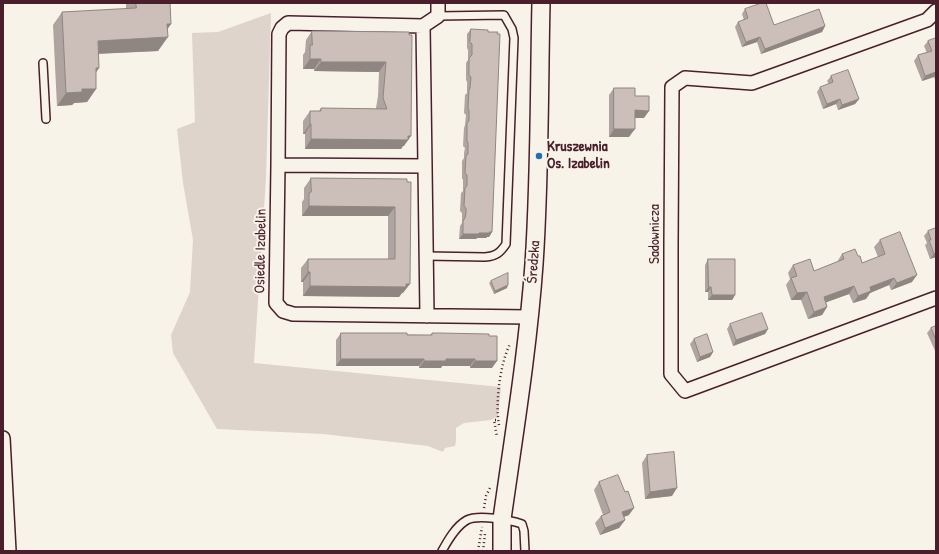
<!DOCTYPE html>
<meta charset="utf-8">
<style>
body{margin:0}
#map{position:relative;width:939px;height:554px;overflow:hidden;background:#f7f3e8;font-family:"Patrick Hand",sans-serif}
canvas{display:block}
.frame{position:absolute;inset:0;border:4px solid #4a1f2b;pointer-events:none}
</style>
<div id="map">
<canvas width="939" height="554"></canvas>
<div class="frame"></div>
</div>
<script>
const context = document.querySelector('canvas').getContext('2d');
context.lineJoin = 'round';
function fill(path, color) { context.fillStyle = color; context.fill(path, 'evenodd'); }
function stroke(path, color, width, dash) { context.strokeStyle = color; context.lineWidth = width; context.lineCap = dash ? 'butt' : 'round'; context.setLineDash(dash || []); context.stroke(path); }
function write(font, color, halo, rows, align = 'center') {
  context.font = font + ' "Patrick Hand",sans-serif'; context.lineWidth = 4; context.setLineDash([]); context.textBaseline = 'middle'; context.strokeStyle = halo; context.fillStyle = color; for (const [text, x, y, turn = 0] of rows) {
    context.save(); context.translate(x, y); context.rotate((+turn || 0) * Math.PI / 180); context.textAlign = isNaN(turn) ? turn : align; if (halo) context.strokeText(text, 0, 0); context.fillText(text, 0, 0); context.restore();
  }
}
const green = new Path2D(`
 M271,13l-5,165 -12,185 247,24 -3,29 -7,4 -27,3 -8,5v13l-1,5 -10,2 -2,4 -15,-6 -105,-12 -106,-5 -44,-76 -2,-18 19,-43 3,-52 -10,-57 -6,-54 18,-7 -3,-89 26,-1z`);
const path = new Path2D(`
 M496,420h-2l3,17
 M499,425c-4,-22 1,-61 11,-81
 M484,508l2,-12 4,-8
 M478,551l4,-24
 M483,551l2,-17`);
const service = new Path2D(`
 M43,63l3,56
 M426,256l59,1c11,-1 15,-4 21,-13l8,-206 -2,-9 -8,-14 -66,1
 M442,551c6,-11 14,-25 25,-31 11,-6 43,0 55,4l2,7 1,20`);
const minor = new Path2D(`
 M936,11l-9,9 -175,63 -67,-5 -13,9 -1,157v130l14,17 251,-93
 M423,26l2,140 2,150
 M278,165l1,-131 3,-6 6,-5 135,3 15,-10v-13
 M425,166l-147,-1 -2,138 7,8 10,3 236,3
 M3,438l6,113`);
const tertiary = new Path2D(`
 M502,551v-32c12,-85 26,-170 32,-255 6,-87 5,-174 7,-261`);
const wall = new Path2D(`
 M126,3h44l1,21 -4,5 -9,22 -60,3 1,14 -3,4v17l-9,13 -13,1 -2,2 -15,1 -4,-81 9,-13 64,-3z
 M745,9l29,16 51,1 -3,6 -61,22 -4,-12 -15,5 -7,-20 3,-5 6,-2 -2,-6z
 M471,29l21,203 -3,5h-2l-1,1h-9l-1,1h-17l1,-13 2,-3v-10l-2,-2 1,-18 2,-2v-11l-1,-2v-17l2,-3v-5l1,-5 -2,-2 1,-18 1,-3 1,-10 -2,-2 1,-18 2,-2v-11l-1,-2v-17l2,-3v-10l-1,-2v-14z
 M312,31l97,1 -5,114h-1l-2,3h-96v-15h-2v-13l7,-10h9l2,-3 55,1v-1l2,-12 1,-24 -65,-1v-2h-11v-14l2,-3 1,-12z
 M936,38v44l-2,-5 -12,4 -8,-20 4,-6 9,-2 -3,-7 4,-5z
 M831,76l28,23 -4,5 -17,6 -2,-6 -13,5 -6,-17 3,-5 9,-3 -2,-3z
 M614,88l21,8 9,22h-9l-6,19h-20v-42z
 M311,178l96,1 -4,114h-1l-3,4 -96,-1v-14h-2v-14l7,-9h80v-43h-86v-14l2,-3v-11z
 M936,228v29l-6,2 -5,-14 2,-2 -3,-7 4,-5z
 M880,240l32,42 -21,8 -2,-5 -19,8 -4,6 -13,4 -4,-9 -23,8 1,5 -5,8 -14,4 -7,-19h-10l-5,-15 4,-6 -2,-6 5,-8 21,6 23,-9 5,-8 16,2 4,7 16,-6 -4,-10z
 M708,259l27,36 -3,5h-24v-8h-3v-27z
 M491,281l16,7 -13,6 -5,-11z
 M730,324l38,5 -3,5 -32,12 -6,-17z
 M936,326v27l-9,-20 4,-5z
 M341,333l89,2 2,-2 60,35h-22v-2h-28l-1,2h-22v-2h-83v-26z
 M694,339l19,13 -3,5 -13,5 -7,-18z
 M647,455l25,41 -27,3 -3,-36z
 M599,482l30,33 -6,2 2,3 -6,8 -19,7 -5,-12 6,-7 2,-1 -9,-25z`);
const shadedWall = new Path2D(`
 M339,3h67l-1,1z
 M167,24h4l-9,13z
 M825,26l-3,6 -61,22 4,-5z
 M168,37l-10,14 -69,3 9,-13z
 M760,37l-3,5 -15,5 4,-5z
 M310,59h11l-7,10h-11z
 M321,62h65l-7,10 -65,-1z
 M96,68h3l-9,13z
 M936,72v2l-2,3 -12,4 3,-5z
 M82,89h14l-9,13 -13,1 -2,2 -15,1 9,-13z
 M840,99l-4,5 -13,5 4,-5z
 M859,99l-4,5 -17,6 4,-5z
 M635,110l14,1 -5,7h-14z
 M310,124h1l-6,10h-2z
 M614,129h21l-6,8h-20z
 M411,136l-7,10h-1l-2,3h-96l6,-10z
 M309,206l86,1 -7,9h-86z
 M489,232h3l-3,5h-2l-1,1h-9l-1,1h-17l4,-5z
 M936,253v4l-6,2 4,-5z
 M308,272h2l-7,10h-2z
 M917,275l-5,7 -21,8 6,-7z
 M894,278l-5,7 -19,8 -4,6 -13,4 5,-7 12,-9z
 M410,284l-7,9h-1l-3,4 -96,-1 7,-10z
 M508,285l-1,3 -13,6 1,-3z
 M854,286l-5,8 -30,11 5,-8z
 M709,287h2l-3,5h-3z
 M807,292l-6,8h-10l6,-7z
 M712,295h23l-3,5h-24z
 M827,307l-5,8 -14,4 6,-7z
 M768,329l-3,5 -32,12 3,-6z
 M713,352l-3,5 -13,5 3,-5z
 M341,359h83l-5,7h-83z
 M446,359h29l-5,7h-28l-1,2h-22l5,-7z
 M475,361h22l-5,7h-22z
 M677,488l-5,8 -27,3 5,-7z
 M634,508l-5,7 -13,5 6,-8z
 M625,520l-6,8 -19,7 5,-7z`);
const building = new Path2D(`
 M136,3h34l1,21h-4l1,13 -70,4 1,27h-3v21h-14v3l-16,1 -4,-81 74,-4z
 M762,3h4l8,22 45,-16 6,17 -60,23 -5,-12 -14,5 -8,-20 10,-4 -3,-9z
 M471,29l17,1v2h10l-1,2h3l-8,198h-3l1,1h-11v1h-16v-13l2,-3 1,-5v-5l-2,-2 1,-18 2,-2v-11l-2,-2 1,-17 2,-2v-11l-1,-2v-18l2,-2v-11l-1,-2 1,-18 1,-2 1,-11 -2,-2v-17l3,-3v-11l-2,-2z
 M312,31l97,1v3h3l-1,101h-3v4l-97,-1v-15h-1v-13h11v-3l66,1 -4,-11 3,-36h-65v-3h-11v-14h2z
 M936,38v34l-11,4 -7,-21 14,-4 -4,-10z
 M848,70l11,29 -17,6 -2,-6 -13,5 -7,-17 13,-5 -2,-6z
 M614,88h21v8h14v15l-14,-1v19h-21z
 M311,178l96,1v3h4l-1,102h-4v3l-96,-1v-14h-2v-13h87v-52l-86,-1v-13l2,-1z
 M936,228v25l-2,1 -5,-14h2l-3,-9z
 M900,232l17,43 -20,8 -3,-5 -24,9 1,4 -13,5 -4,-10 -30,11 3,10 -13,5 -7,-20 -10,1 -6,-15 6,-2 -4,-11 17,-6 4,12 30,-12 -2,-5 13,-5 3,7h2l2,7 23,-9 -5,-14z
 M708,259h27v36h-23l-1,-8h-2z
 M508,273v12l-13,6 -4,-10z
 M762,313l6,16 -32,11 -6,-16z
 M936,326v14l-5,-12z
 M341,333h66v2h25v-2h7l50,1v2h8v25h-22v-2h-29v2h-22v-2h-83z
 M707,334l6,18 -13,5 -6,-18z
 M674,452l3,36 -27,4 -3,-37z
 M618,475l7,17 3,-1 6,17 -12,4 3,8 -20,8 -4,-12 9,-4 -11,-30z`);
const markers = [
 [539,156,4,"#1f6fb2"]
];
const poiNames = [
 ["Kruszewnia",547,147],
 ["Os. Izabelin",547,164]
];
const streetNames = [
 ["Sadownicza",655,234,-90],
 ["Osiedle Izabelin",261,251,-89],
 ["Średzka",534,262,-86]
];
fill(green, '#ded4cc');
stroke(service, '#4a1f2b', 10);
stroke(minor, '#4a1f2b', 16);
stroke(tertiary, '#4a1f2b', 20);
stroke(path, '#4a1f2b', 2.5, [1, 3]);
stroke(service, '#f7f3e8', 7);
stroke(minor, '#f7f3e8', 13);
stroke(tertiary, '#f7f3e8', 17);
fill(wall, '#afa49f');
fill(shadedWall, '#8f8682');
fill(building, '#ccbfb9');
stroke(building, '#8f8682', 1);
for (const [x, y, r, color] of markers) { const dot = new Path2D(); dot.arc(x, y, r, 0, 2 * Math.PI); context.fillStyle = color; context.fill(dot); stroke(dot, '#f7f3e8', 1.5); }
write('bold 15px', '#4a1f2b', '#f7f3e8', poiNames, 'left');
write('15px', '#4a1f2b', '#f7f3e8', streetNames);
</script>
